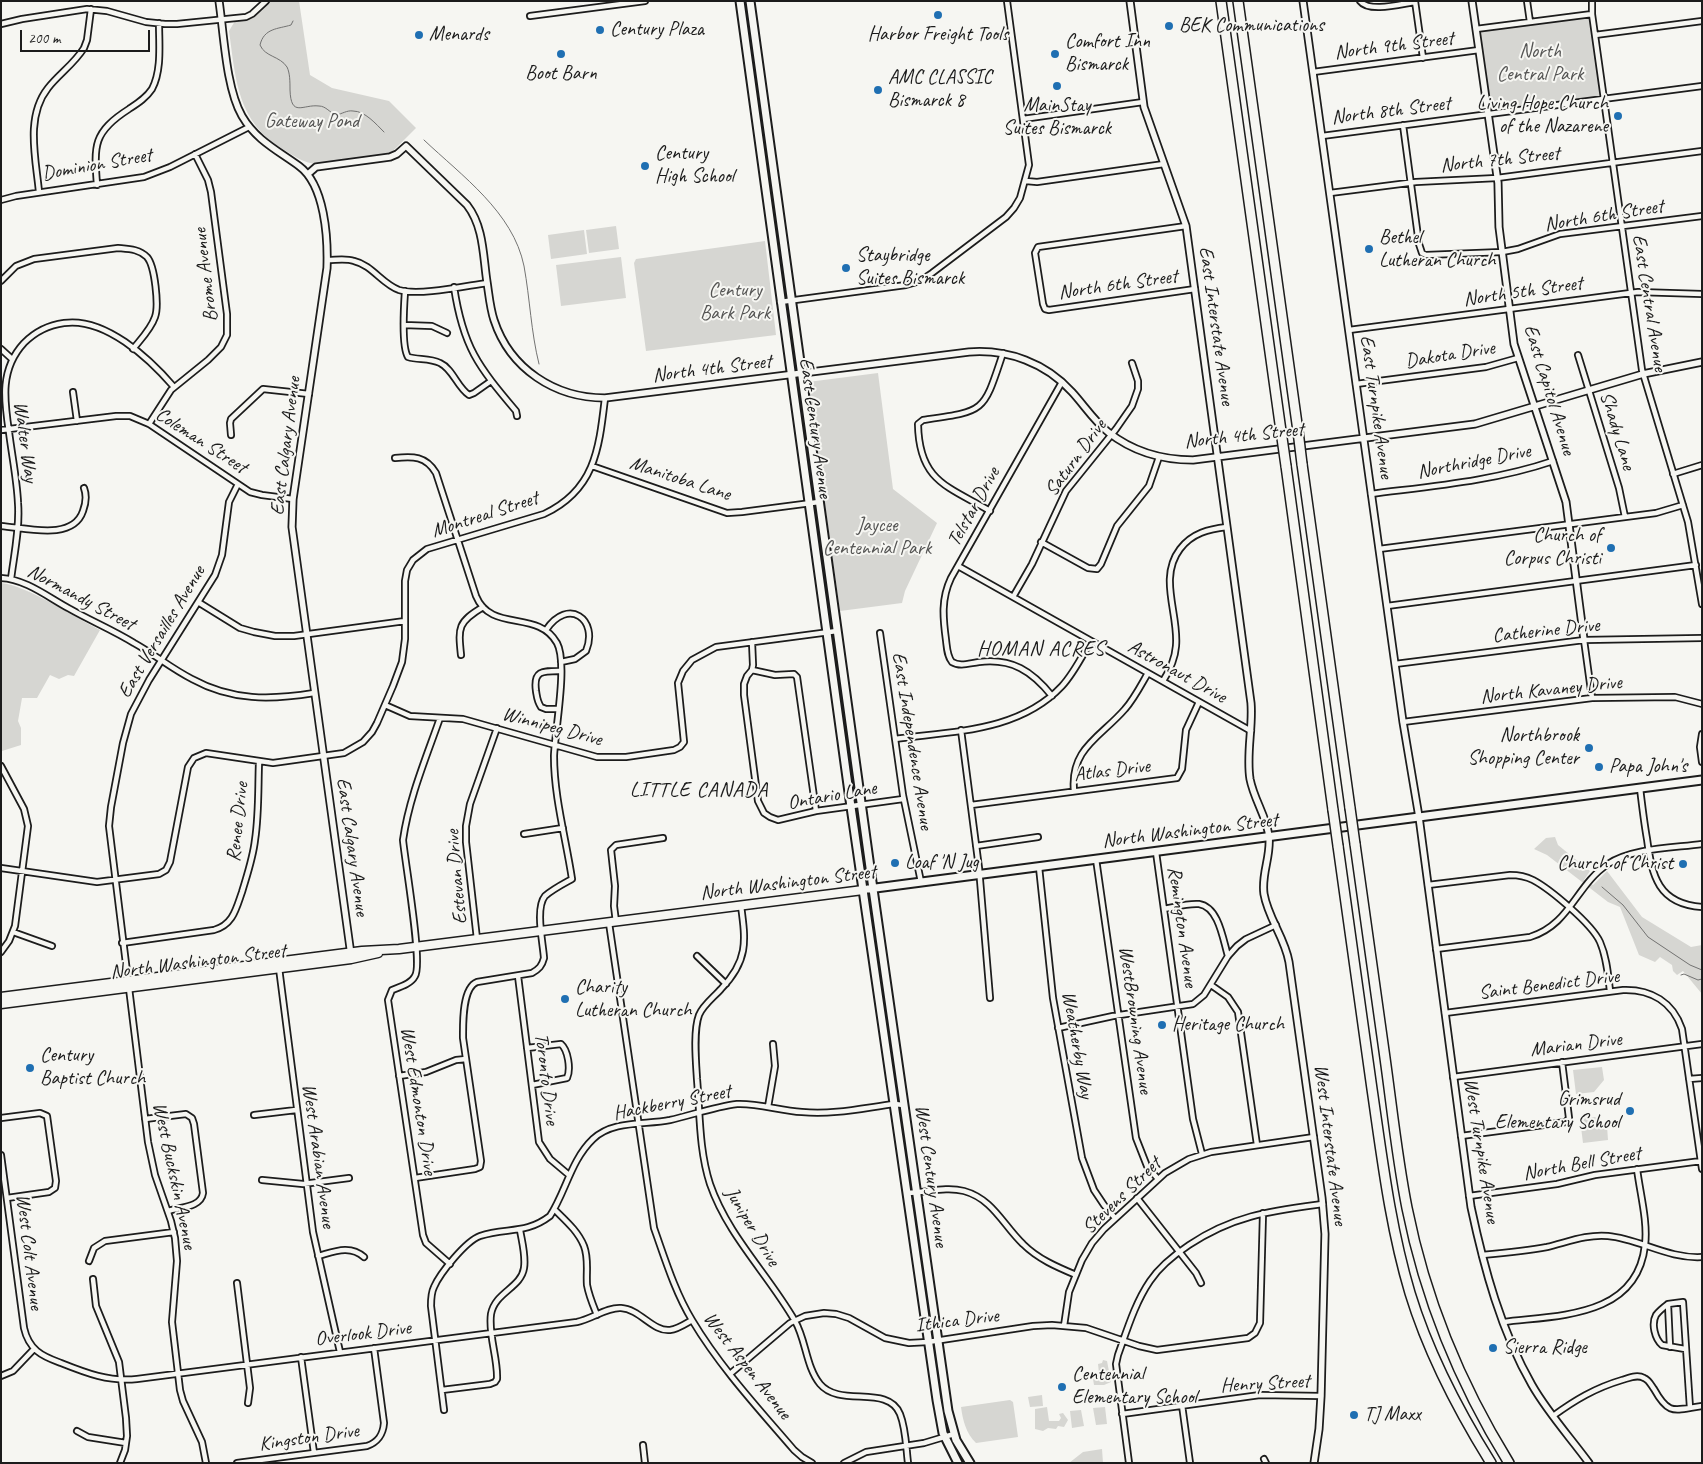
<!DOCTYPE html>
<style>
body{margin:0}
#map{position:relative;width:1703px;height:1464px;overflow:hidden;background:#f6f6f2;font-family:Caveat,sans-serif}
canvas{display:block}
.frame{position:absolute;inset:0;border:2px solid #1c1c1c;pointer-events:none}
.scale{position:absolute;left:20px;top:30px;width:130px;height:22px;box-sizing:border-box;border:2px solid #1c1c1c;border-top:0;padding-left:6px;font-size:15px;line-height:18px;white-space:nowrap;color:#1c1c1c;-webkit-text-stroke:4px #f6f6f2;paint-order:stroke}
</style>
<div id="map">
<canvas width="1703" height="1464"></canvas>
<div class="frame"></div>
<div class="scale">200 m</div>
</div>
<script>
const context = document.querySelector('canvas').getContext('2d');
context.lineJoin = 'round';
function fill(path, color) { context.fillStyle = color; context.fill(path, 'evenodd'); }
function stroke(path, color, width, dash) { context.strokeStyle = color; context.lineWidth = width; context.lineCap = dash ? 'butt' : 'round'; context.setLineDash(dash || []); context.stroke(path); }
function write(font, color, halo, rows, align = 'center') {
  context.font = font + ' Caveat,sans-serif'; context.lineWidth = 4; context.setLineDash([]); context.textBaseline = 'middle'; context.strokeStyle = halo; context.fillStyle = color; for (const [text, x, y, turn = 0] of rows) {
    context.save(); context.translate(x, y); context.rotate((+turn || 0) * Math.PI / 180); context.textAlign = isNaN(turn) ? turn : align; if (halo) context.strokeText(text, 0, 0); context.fillText(text, 0, 0); context.restore();
  }
}
const green = new Path2D(`
 M271,1h28l11,74 22,13 57,13 27,27 -22,22 -6,4c-18,2 -36,5 -53,7 -6,1 -13,3 -19,3 -12,-1 -22,-8 -32,-14 -47,-28 -48,-69 -55,-119l6,-10 16,-3z
 M1592,14l12,85 -116,15 -12,-85z
 M616,226l3,23 -30,4 -3,-23z
 M584,230l3,24 -36,5 -3,-24z
 M765,241l11,94 -130,16 -12,-88 2,-4z
 M621,257l5,41 -65,8 -5,-41z
 M878,373l15,116 44,34 -32,68 -3,12 -62,8 -32,-229z
 M1,583c25,2 75,35 99,47l-26,46 -6,-1 -9,4 -9,-4 -13,23h-15l-4,23 3,7v17l-19,6z
 M1555,837l3,8 32,26 -6,9 9,5 14,-14 35,46 49,30 11,-2v49l-19,-23 -6,4 -4,-4 -1,-6 -12,-8 -5,5 -16,-7 -19,-48 -12,-5 -61,-47 -13,-6 12,-11z
 M1602,1067l2,13 -10,12 -18,2 -3,-24z
 M1595,1117l12,9 1,14 -25,3 -3,-24z
 M1103,1360l4,1 4,21 -7,3h-10l-1,-6 10,-2v-3l-4,-1 -1,-9 4,-1z
 M1042,1395l1,11 -13,1 -2,-10z
 M1010,1400l3,2 5,35 -42,6c-10,-10 -13,-22 -15,-36z
 M1047,1407l2,14h10l2,-3 -2,-4 4,-1 5,7 -4,7 -6,-1 -2,3 -8,-1 -5,3 -8,-2v-20z
 M1105,1407l2,17 -11,1 -3,-17z
 M1081,1410l3,16 -12,2 -2,-17z
 M1102,1449l1,14h-34l14,-11z`);
const stream = new Path2D(`
 M293,21l-2,4c-13,4 -27,3 -31,20 5,12 20,11 27,22 3,6 3,15 3,23 1,28 13,14 29,16 7,0 11,7 17,9 6,-1 11,-5 17,-4 12,0 23,13 31,21
 M424,140c38,36 89,72 100,126 6,33 7,66 15,98
 M1602,887l21,18 25,32 42,28 12,5
 M1681,975l3,-1 14,6 4,-1`);
const minor = new Path2D(`
 M1360,1c9,12 41,3 55,1
 M1415,1l8,57
 M1527,1l3,21
 M1592,1v13l50,356 46,152 14,82
 M530,16l115,-15
 M1,24l21,-5 65,-10 20,2 39,11 19,2h12l69,-7 6,-3 14,-13
 M1476,29l116,-15
 M1595,35l107,-14
 M1313,72l166,-22
 M1023,119l120,-17
 M1403,125l16,119 3,9 4,2 76,-3 16,-3 42,-15 142,-18
 M1322,136l380,-50
 M1026,181l11,1 127,-18
 M97,185c-3,-40 -4,-53 32,-76 9,-6 17,-11 23,-20 10,-19 7,-45 7,-66
 M39,192c-3,-33 -14,-75 9,-104 11,-14 26,-24 36,-40l3,-8 4,-31
 M1330,193l86,-11 81,-4 205,-27
 M1,200l15,-4 128,-19 26,-10 79,-40
 M1186,226l-148,21 -3,6 8,51 2,5 4,1 146,-21
 M328,260c8,0 18,-2 26,1 18,4 28,23 45,29 20,6 66,-4 88,-7
 M1,281l15,-15 18,-7 84,-11c11,1 21,1 29,9 8,9 12,49 8,60 -4,12 -14,22 -22,32
 M454,287c9,60 24,79 62,124l1,5
 M405,291c-1,15 -4,55 3,66 10,3 22,1 32,6 13,6 17,24 29,32l5,-2 17,-12
 M780,302l126,-17 14,-4 12,-8 74,-56 8,-9 6,-10 9,-33 -22,-164
 M404,325l28,1 15,7
 M1349,330l289,-38 64,2
 M1,349l11,10
 M1578,355l41,133 6,29
 M1356,384l130,-17 32,-9
 M73,392l4,29
 M149,424l22,-34 37,-30 13,-13 6,-12v-21l-16,-122 -3,-12 -13,-26
 M1,430l115,-14h14l19,8 101,68 12,3 31,4
 M231,435l-1,-12 1,-4 32,-30 46,5
 M395,458c18,-2 31,-2 41,15l40,123c15,37 62,13 81,47 11,20 -2,87 -3,113 0,41 12,83 18,123 -9,5 -19,10 -27,17 -10,12 -2,47 -1,62 -2,8 -5,11 -12,15l-55,9c-15,6 -14,42 -14,56l18,123 -1,6 -5,2 -60,9
 M592,466l135,47 15,-1 77,-10
 M1673,474l29,-9
 M1371,494c62,-8 123,-13 182,-33
 M990,511c-43,-25 -71,-30 -72,-87l5,-4c63,-9 60,-7 80,-67
 M1,526c26,2 72,15 82,-15 3,-8 4,-15 1,-23
 M1041,542l47,26 9,1 4,-5 16,-38 32,-40 10,-29
 M1379,549l277,-36 27,-8
 M958,566l293,165
 M1,578c25,1 48,20 69,31 21,12 43,21 64,34 20,11 38,26 58,36 40,22 79,21 122,14
 M11,579c3,-24 9,-51 7,-76 -1,-23 -6,-47 -9,-71 -5,-33 -9,-63 15,-89 11,-11 24,-18 40,-20 41,-6 85,35 110,64
 M1013,597l19,-33 34,-73 50,-62 16,-23 6,-17v-8l-6,-18
 M198,602l42,26 14,4 21,4h19l111,-15
 M1387,606l309,-41
 M546,630c22,-33 53,-11 40,21l-11,8 -14,3
 M880,633l23,162 18,87
 M1584,640l8,58
 M752,642l1,23 -1,5 -5,6 -3,8v11l14,106 6,12 6,4 8,3 38,-9 87,-12
 M461,655c-3,-28 -3,-33 22,-48
 M1395,664l189,-24 118,-2
 M752,670l23,5 19,-1 3,3 19,134
 M1163,681c7,-11 12,-22 13,-35 3,-32 -18,-68 4,-97 12,-16 29,-20 47,-22
 M1052,696c-20,-25 -40,-38 -73,-34 -9,1 -19,5 -27,0 -5,-6 -5,-14 -6,-22 -3,-22 -5,-41 5,-62l111,-196
 M385,705l25,11 53,3 134,38h29l48,-7 6,-3 4,-5 -6,-59 5,-12 9,-11 24,-13 121,-16
 M558,709h-12l-5,-2c-4,-6 -4,-10 -5,-16 -3,-21 7,-20 25,-20
 M440,718c-14,40 -31,80 -37,122 2,22 20,124 12,136 -4,8 -15,11 -23,14l-4,10 35,235 3,8 24,21
 M1403,722l189,-24 83,-1 27,7
 M961,730l18,138 11,130
 M1702,734l-2,13 2,15
 M895,739c58,-8 124,-7 167,-53 12,-13 20,-30 29,-45
 M1,766l23,43 4,17 -13,100 -6,15 -8,11
 M1640,788c2,17 4,34 7,51 5,37 11,65 55,68
 M1074,791c-4,-43 27,-54 51,-82 9,-10 16,-24 23,-36
 M971,805l206,-27 5,-9 4,-39 13,-28
 M524,834l39,-6
 M976,846l62,-9
 M1156,852l37,267 9,35
 M1096,859l40,279 11,28 11,13
 M1039,867l14,131 29,160 12,32 10,15 11,13
 M1,868l96,14 62,-8 7,-4 4,-8 18,-95 6,-9 12,-5 67,10 71,-10 19,-11 9,-10 5,-9 16,-37 9,-24 3,-23v-58l2,-11 6,-10 14,-11 117,-35c51,-24 55,-65 61,-116
 M1428,885l82,-10c8,0 15,1 23,5 17,9 59,44 67,62 7,16 8,33 10,49
 M741,906c5,36 7,55 -20,83 -7,8 -18,16 -22,26 -6,16 -3,47 -2,64 3,35 2,71 13,105 18,52 58,90 85,137 11,19 11,46 25,63 20,24 68,0 80,30 6,15 6,33 8,49
 M1164,909c11,-2 24,-6 35,-5 20,3 24,36 29,52
 M616,922l-2,-16 1,-20 -4,-36 5,-5 47,-7
 M609,923l45,305c11,31 21,64 38,92 28,47 66,88 102,130l8,7 10,6
 M13,932l39,14
 M477,939l-11,-97v-16l4,-22 27,-76
 M122,943l92,-13c19,-5 22,-21 28,-38 5,-17 11,-34 13,-52 4,-26 3,-52 4,-78
 M1436,949l94,-12c40,-12 46,-52 78,-73 24,-16 65,-16 94,-20
 M697,956l29,28
 M279,968l34,264 27,120
 M518,976l21,166 11,17 19,16
 M1211,985l17,12 10,15 19,133
 M1445,1013l178,-23c28,-1 50,12 59,39l20,140
 M1058,1028l55,-12 80,-12 11,-9 24,-39 9,-10 9,-7 30,-14
 M527,1048l34,-4c7,6 10,25 6,34l-35,7
 M399,1076l27,-4 30,-12 10,-1
 M1453,1077l249,-33
 M1689,1079l13,-1
 M768,1107l7,-41 -2,-22
 M254,1115l42,-5
 M1,1118l39,-5 7,3 9,65 -1,7 -6,4 -42,6
 M145,1119l41,-5 6,4 2,6 9,69c-2,15 -24,14 -35,18
 M1461,1136l105,-14 3,-4 -7,-56
 M1,1155l23,173c2,9 6,17 13,23 7,6 16,9 24,12 25,10 48,19 76,16l440,-57c15,-3 30,-15 44,-14 19,1 32,24 49,22 8,-1 15,-6 22,-10
 M262,1180l41,4 46,-6
 M907,1193c19,0 38,-7 57,-2 29,8 39,34 59,53 15,15 34,23 53,31
 M1469,1196l88,-12 38,-9 106,-14
 M1137,1198l59,75 5,10
 M554,1209c11,11 24,22 30,37 5,13 2,26 3,39 2,11 6,20 10,30
 M1482,1255c22,-2 44,-4 65,-8 21,-5 40,-13 61,-11 32,3 60,23 94,21
 M318,1256c15,-4 32,-12 46,1
 M89,1261l5,-13 11,-7 69,-9
 M93,1279l3,27 23,56 7,56 1,18 -2,14 -5,13
 M237,1283l13,105 -2,15
 M1668,1304l2,43
 M1504,1322c54,-7 133,-4 141,-77 3,-23 -5,-52 -8,-76
 M1064,1326l5,-34 13,-32 10,-17 12,-14 61,-56 24,-14 22,-7 103,-15
 M1685,1349l-23,-4c-7,-6 -11,-21 -6,-30 3,-4 8,-8 12,-11l15,-2 7,106
 M301,1357l13,96
 M730,1374l60,-51 15,-7 19,-3 12,1 13,4 36,20 24,5 19,-1 105,-16 19,-1 34,3 53,18 18,4 91,-12 7,-5 5,-10 3,-110
 M1,1376l12,-5 21,-22
 M442,1390l48,-6 5,-2 2,-3c1,-21 -9,-44 -6,-65 4,-22 30,-26 33,-46 2,-12 -2,-26 -4,-38
 M1182,1405l8,58
 M444,1410l-13,-104c0,-6 0,-13 3,-19 6,-14 32,-46 46,-51 26,-9 45,-1 70,-20 16,-25 21,-56 43,-77 20,-19 52,-14 77,-19 22,-5 44,-13 67,-16 22,-1 43,7 65,8 31,3 61,-4 92,-8l10,1
 M1122,1414l138,-19 61,1
 M1553,1416c22,-16 42,-28 69,-36 7,-2 15,-6 22,-2 5,2 7,7 10,11 15,27 20,21 48,17
 M77,1431l11,6 38,6
 M643,1445l2,18
 M1264,1459l2,4
 M206,1463l-4,-21 -19,-41 -3,-11 -8,-68 5,-61 -2,-23 -4,-17 -16,-46 -7,-33 -39,-316 2,-19 12,-64 8,-29 18,-34 66,-105 7,-20 7,-53 9,-18
 M237,1463l130,-17c11,-4 16,-11 17,-23l-10,-75
 M844,1463l22,-11 58,-9 30,-9
 M1129,1463l-13,-99 2,-9c9,-25 17,-52 32,-74 10,-15 24,-26 39,-36 45,-30 82,-34 134,-41`);
const tertiary = new Path2D(`
 M219,1c5,34 7,87 23,115 14,24 35,34 57,50 26,19 29,72 28,102l-34,231 -1,28 59,428
 M1130,1l14,106 42,119 65,477c2,25 -5,51 -1,76 4,21 17,38 19,58 2,20 -8,37 -5,57 4,24 21,44 25,68l33,236 3,36 -4,162 -2,33 -5,34
 M1303,1l100,721 16,95 52,390c13,61 30,124 61,178 16,28 38,52 57,78
 M1472,1l26,182 1,44 15,117 52,158 18,138
 M308,174l8,-7 74,-10 7,-3 9,-8 61,59c17,22 16,51 20,77 2,13 3,26 7,38 16,49 61,78 111,78l364,-46c39,-3 77,11 103,40 12,13 22,29 36,40 24,19 54,28 85,28l282,-36 168,-50 59,-12`);
const secondary = new Path2D(`
 M740,1l111,806 86,593 6,33 15,30
 M750,1l123,888 75,522 8,29 14,23
 M868,889l834,-109`);
const primary = new Path2D(`
 M1,997l361,-46 37,-2 464,-59
 M1,1004l350,-45 27,-6`);
const motorway = new Path2D(`
 M1221,1l60,430
 M1238,1l60,430
 M1302,464l48,344
 M1286,466l47,344
 M1355,844c10,72 20,143 30,214 7,50 12,100 22,150 18,90 53,176 102,255
 M1338,846c12,81 23,162 34,243 10,68 18,137 38,204 18,59 48,117 81,170`);
const motorwayBridge = new Path2D(`
 M1281,431l5,35
 M1298,431l4,33
 M1350,808l5,36
 M1333,810l5,36`);
const markers = [
 [938,15,5,"#1f6fb2"],
 [1169,26,5,"#1f6fb2"],
 [600,30,5,"#1f6fb2"],
 [419,35,5,"#1f6fb2"],
 [561,54,5,"#1f6fb2"],
 [1055,54,5,"#1f6fb2"],
 [1057,86,5,"#1f6fb2"],
 [878,90,5,"#1f6fb2"],
 [1618,116,5,"#1f6fb2"],
 [645,166,5,"#1f6fb2"],
 [1369,249,5,"#1f6fb2"],
 [846,268,5,"#1f6fb2"],
 [1611,548,5,"#1f6fb2"],
 [1589,748,5,"#1f6fb2"],
 [1599,767,5,"#1f6fb2"],
 [895,863,5,"#1f6fb2"],
 [1683,864,5,"#1f6fb2"],
 [565,999,5,"#1f6fb2"],
 [1162,1025,5,"#1f6fb2"],
 [30,1068,5,"#1f6fb2"],
 [1630,1111,5,"#1f6fb2"],
 [1493,1348,5,"#1f6fb2"],
 [1062,1387,5,"#1f6fb2"],
 [1354,1415,5,"#1f6fb2"]
];
const poiNames = [
 ["BEK Communications",1179,26],
 ["Century Plaza",610,30],
 ["Menards",429,35],
 ["Harbor Freight Tools",938,35,"center"],
 ["Comfort Inn",1065,42],
 ["Bismarck",1065,65],
 ["Boot Barn",561,74,"center"],
 ["AMC CLASSIC",888,78],
 ["Bismarck 8",888,101],
 ["Living Hope Church",1608,104,"right"],
 ["of the Nazarene",1608,127,"right"],
 ["MainStay",1057,106,"center"],
 ["Suites Bismarck",1057,129,"center"],
 ["Century",655,154],
 ["High School",655,177],
 ["Bethel",1379,238],
 ["Lutheran Church",1379,261],
 ["Staybridge",856,256],
 ["Suites Bismarck",856,279],
 ["Church of",1601,536,"right"],
 ["Corpus Christi",1601,559,"right"],
 ["Northbrook",1579,736,"right"],
 ["Shopping Center",1579,759,"right"],
 ["Papa John's",1609,767],
 ["Loaf 'N Jug",905,863],
 ["Church of Christ",1673,864,"right"],
 ["Charity",575,988],
 ["Lutheran Church",575,1011],
 ["Heritage Church",1172,1025],
 ["Century",40,1056],
 ["Baptist Church",40,1079],
 ["Grimsrud",1620,1100,"right"],
 ["Elementary School",1620,1123,"right"],
 ["Sierra Ridge",1503,1348],
 ["Centennial",1072,1375],
 ["Elementary School",1072,1398],
 ["TJ Maxx",1364,1415]
];
const streetNames = [
 ["North 9th Street",1394,46,-7],
 ["North 8th Street",1391,111,-7],
 ["North 7th Street",1500,160,-6],
 ["Dominion Street",97,165,-10],
 ["North 6th Street",1604,216,-9],
 ["Brome Avenue",206,275,-97],
 ["North 6th Street",1118,285,-8],
 ["North 5th Street",1523,292,-8],
 ["East Central Avenue",1649,303,81],
 ["East Interstate Avenue",1216,326,82],
 ["Dakota Drive",1450,355,-9],
 ["North 4th Street",712,369,-7],
 ["East Capitol Avenue",1549,390,73],
 ["East Turnpike Avenue",1376,407,82],
 ["East Century Avenue",815,428,82],
 ["Shady Lane",1617,431,73],
 ["North 4th Street",1244,436,-6],
 ["Coleman Street",201,441,33],
 ["Walter Way",25,442,82],
 ["East Calgary Avenue",286,446,-83],
 ["Saturn Drive",1076,458,-54],
 ["Northridge Drive",1474,462,-11],
 ["Manitoba Lane",680,479,18],
 ["Telstar Drive",974,507,-61],
 ["Montreal Street",485,515,-18],
 ["Normandy Street",81,598,28],
 ["Catherine Drive",1546,631,-6],
 ["East Versailles Avenue",162,632,-59],
 ["Astronaut Drive",1177,672,29],
 ["North Kavaney Drive",1551,690,-6],
 ["Winnipeg Drive",552,727,15],
 ["East Independence Avenue",912,741,81],
 ["Atlas Drive",1112,771,-7],
 ["Ontario Lane",832,796,-10],
 ["Renee Drive",238,822,-84],
 ["North Washington Street",1190,831,-7],
 ["East Calgary Avenue",352,847,82],
 ["Estevan Drive",457,877,-95],
 ["North Washington Street",788,883,-7],
 ["Remington Avenue",1182,927,82],
 ["North Washington Street",198,962,-7],
 ["Saint Benedict Drive",1549,985,-7],
 ["WestBrowning Avenue",1135,1020,82],
 ["Weatherby Way",1077,1045,80],
 ["Marian Drive",1576,1045,-7],
 ["Toronto Drive",546,1079,83],
 ["West Edmonton Drive",418,1101,81],
 ["Hackberry Street",672,1103,-11],
 ["West Interstate Avenue",1330,1145,83],
 ["West Turnpike Avenue",1481,1151,81],
 ["West Arabian Avenue",318,1156,82],
 ["North Bell Street",1582,1164,-10],
 ["West Buckskin Avenue",174,1176,78],
 ["West Century Avenue",931,1176,82],
 ["Stevens Street",1122,1196,-44],
 ["Juniper Drive",752,1227,59],
 ["West Colt Avenue",29,1252,83],
 ["Ithica Drive",957,1321,-7],
 ["Overlook Drive",363,1334,-7],
 ["West Aspen Avenue",747,1366,52],
 ["Henry Street",1265,1384,-3],
 ["Kingston Drive",309,1438,-8]
];
const parkNames = [
 ["North",1540,52],
 ["Central Park",1540,75],
 ["Gateway Pond",312,122],
 ["Century",735,291],
 ["Bark Park",735,314],
 ["Jaycee",877,526],
 ["Centennial Park",877,549]
];
const neighbourhoodNames = [
 ["HOMAN ACRES",1041,649],
 ["LITTLE CANADA",699,790]
];
fill(green, '#d6d6d2');
stroke(stream, '#727271', 1);
stroke(minor, '#1c1c1c', 8);
stroke(tertiary, '#1c1c1c', 9);
stroke(secondary, '#1c1c1c', 11);
stroke(primary, '#1c1c1c', 11);
stroke(motorway, '#1c1c1c', 12);
stroke(minor, '#f6f6f2', 4.5);
stroke(tertiary, '#f6f6f2', 5.5);
stroke(secondary, '#f6f6f2', 7);
stroke(primary, '#f6f6f2', 8);
stroke(motorway, '#f6f6f2', 9);
stroke(motorwayBridge, '#1c1c1c', 12, []);
stroke(motorwayBridge, '#f6f6f2', 9);
for (const [x, y, r, color] of markers) { const dot = new Path2D(); dot.arc(x, y, r, 0, 2 * Math.PI); context.fillStyle = color; context.fill(dot); stroke(dot, '#f6f6f2', 2); }
write('20px', '#1c1c1c', '#f6f6f2', poiNames, 'left');
write('20px', '#1c1c1c', '#f6f6f2', streetNames);
write('20px', '#545453', '#f6f6f2', parkNames);
context.letterSpacing = '1px';
write('21px', '#1c1c1c', '#f6f6f2', neighbourhoodNames);
context.letterSpacing = '0px';
</script>
